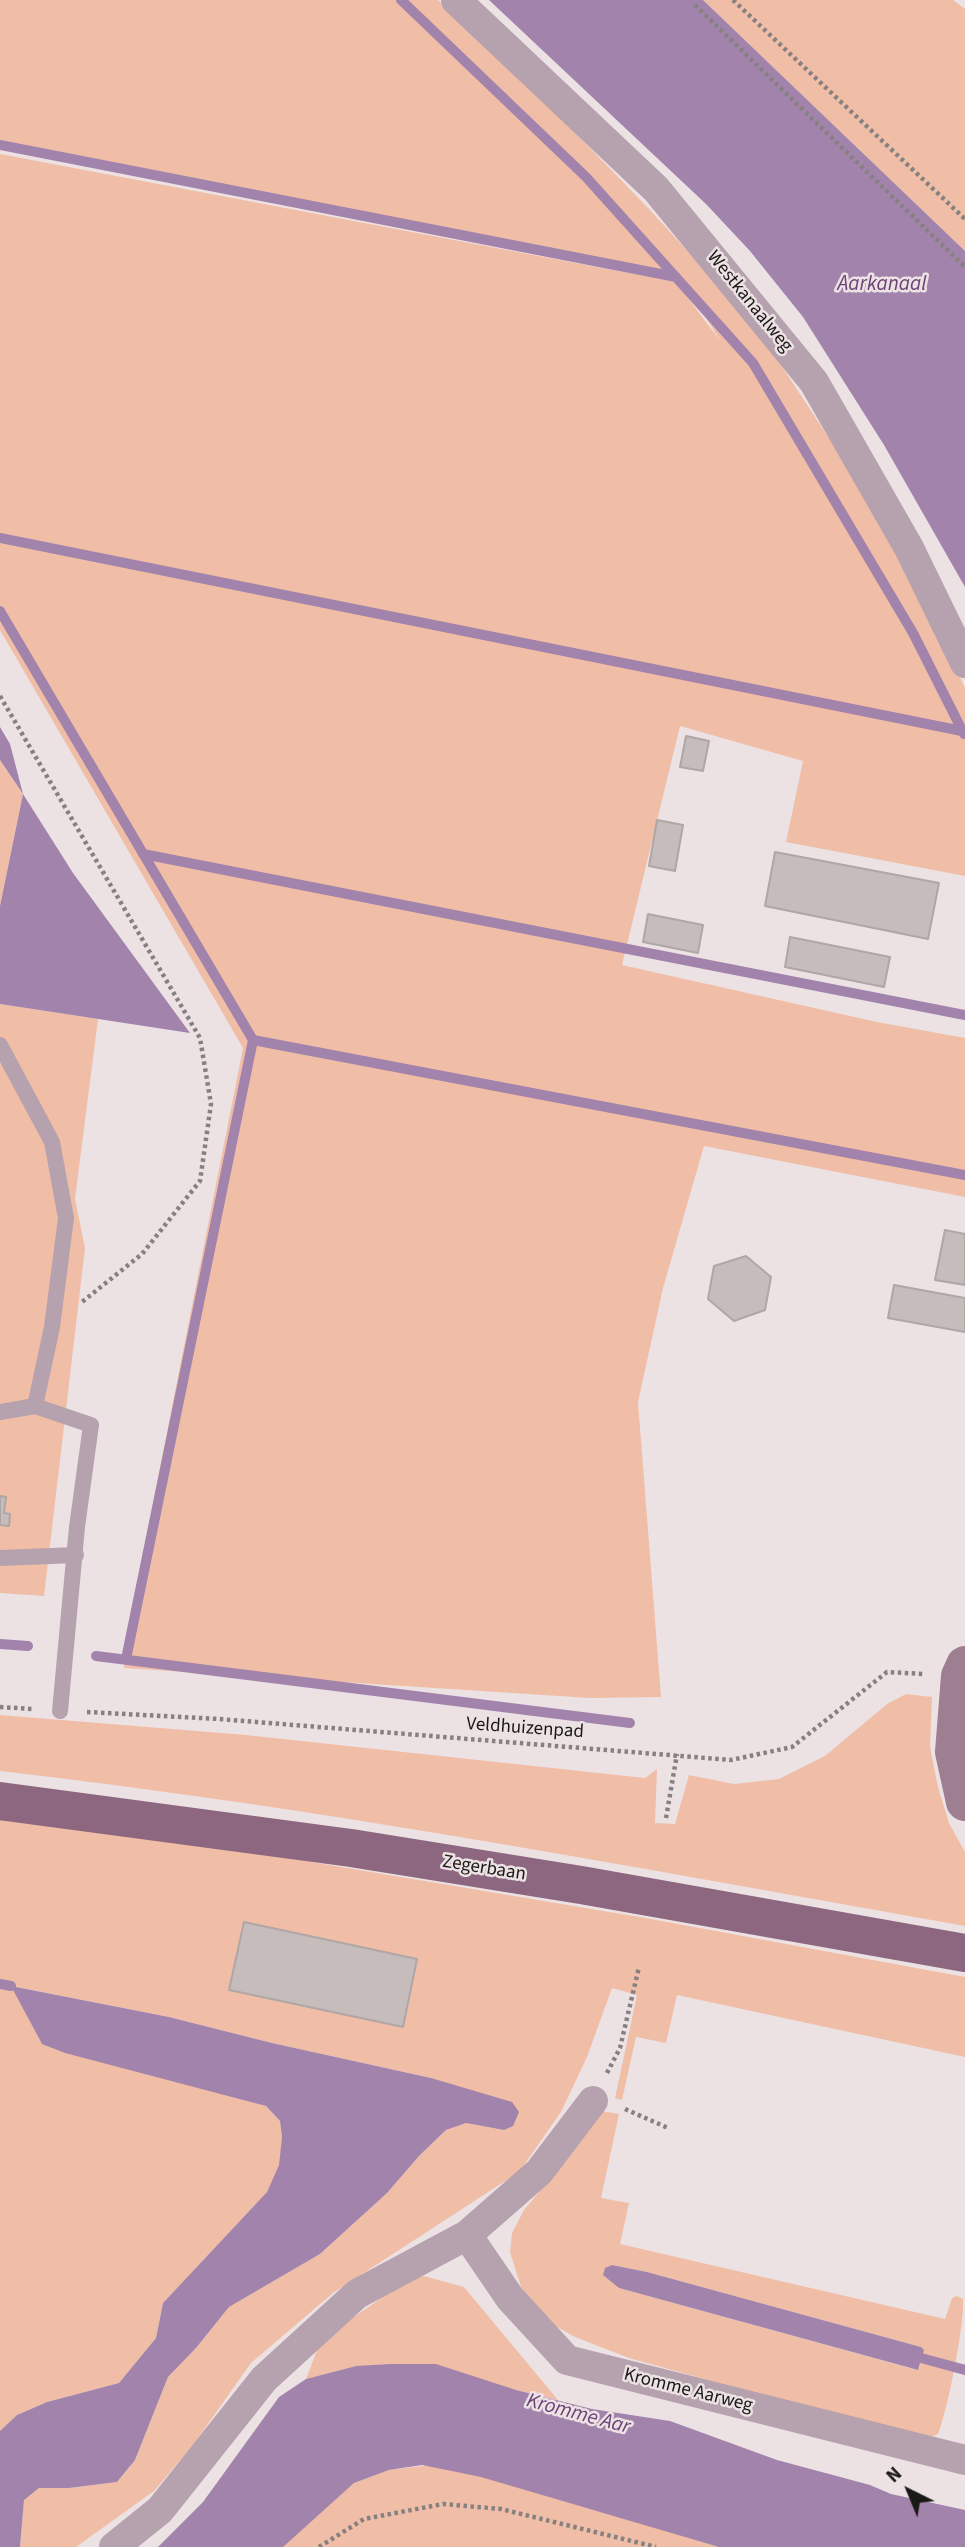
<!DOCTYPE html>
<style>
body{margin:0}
#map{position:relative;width:965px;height:2547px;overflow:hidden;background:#ece2e4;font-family:"Source Sans 3",sans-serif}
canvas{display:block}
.north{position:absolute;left:874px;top:2456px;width:70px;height:70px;-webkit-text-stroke:5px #ece2e4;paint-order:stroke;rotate:317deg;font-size:19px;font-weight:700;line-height:28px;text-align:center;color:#1b1818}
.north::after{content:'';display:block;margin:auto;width:24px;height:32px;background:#1b1818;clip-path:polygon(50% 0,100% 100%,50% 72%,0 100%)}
</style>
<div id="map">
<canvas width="965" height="2547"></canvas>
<div class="north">N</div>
</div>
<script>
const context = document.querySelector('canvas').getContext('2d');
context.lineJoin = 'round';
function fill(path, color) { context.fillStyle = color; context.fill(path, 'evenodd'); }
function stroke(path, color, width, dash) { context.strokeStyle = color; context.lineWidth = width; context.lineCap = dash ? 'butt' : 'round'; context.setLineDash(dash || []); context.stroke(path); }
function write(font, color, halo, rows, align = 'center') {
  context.font = font + ' "Source Sans 3",sans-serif'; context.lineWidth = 5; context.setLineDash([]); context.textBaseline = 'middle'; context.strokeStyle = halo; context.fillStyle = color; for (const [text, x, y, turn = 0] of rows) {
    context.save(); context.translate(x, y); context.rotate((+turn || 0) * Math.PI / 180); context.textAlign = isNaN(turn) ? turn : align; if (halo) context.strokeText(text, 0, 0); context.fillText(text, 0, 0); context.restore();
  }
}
const green = new Path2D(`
 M0,0h438l95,89 117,121 74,81 38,45 97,148 90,168 16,36v188l-179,-34 17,-81 -123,-35 -58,239 255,57 88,16v159l-261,-51 -41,142 -25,114 23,295 -71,1 -466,-30 9,-64 110,-556 -243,-418v-476l676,128 45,60 -34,-55 -19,-22 -67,-65 69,73 -670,-133z
 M703,0h250l12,9v242z
 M0,760l23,34 -23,112z
 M0,1004l98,15 -23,180 10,49 -41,348 -44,-3z
 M906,1694l26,3 -2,50 8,40 11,36 16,29v74c-321,-57 -641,-118 -965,-155v-56l246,20 399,43 12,-9 -2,54 20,1 14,-49 45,9 45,-5 46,-23 62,-52z
 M0,1819l288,39 363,61 314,58v80l-288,-62 -11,48 -30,-6 -14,63 -7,-2 22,-103 -25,-7 -25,69 -26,55 -42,60 -186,121 -82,70 -58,82 -39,46 -78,56h-56l4,-48 15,-11h30l48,-6 18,-22 33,-83 28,-29 33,-41 91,-53 67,-61 33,-38 26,-25 20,-7 38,7 -73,-52 -159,-35 -103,-26 -157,-31 29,56 225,64 14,15 2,16 -2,28 -13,27 -104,111 -7,35 -37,45 -72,19 -30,13 -17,16z
 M601,2111l18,3 -18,84 28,5 -9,41 325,75 7,-21 5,-2 6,3c2,22 -15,111 -25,135l-9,4h-14l-286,-80 -54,-21 -32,-18 -22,-32 -11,-35 2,-19 12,-23 31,-37zM612,2265l35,7 274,75 -1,19 -3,4 -298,-82z
 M424,2276l40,11 94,113 -42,-10 -160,-24 -50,13 15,-39 86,-60z
 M488,2458l288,89h-497l75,-64 35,-13z`);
const water = new Path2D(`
 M489,0h214l262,251v336l-81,-142 -81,-128 -53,-66 -44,-47z
 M0,727l10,17 13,50 50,79 117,160 -190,-29v-98l23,-112 -23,-34z
 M11,1986l158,31 103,26 159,35 81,24 7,10 -6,14 -9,4 -38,-7 -20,7 -26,25 -33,38 -67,61 -91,53 -33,41 -28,29 -33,83 -18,22 -48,6h-30l-15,12 -4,47h-20v-116l17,-16 30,-13 72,-19 37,-45 7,-35 104,-111 12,-27 3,-28 -2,-16 -14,-15 -201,-53 -23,-9z
 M612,2265l35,7 274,75 3,3 -6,20 -299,-82 -16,-13 2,-7z
 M391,2364h45l80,26 76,19 78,12 107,39 93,25 21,9 74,16v37h-246l-238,-70 -59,-12 -33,5 -35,13 -71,64h-125l45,-45 76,-105 27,-18 50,-13z`);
const stream = new Path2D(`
 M401,0l185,177 167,186 160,270 51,101
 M0,145l676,132
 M0,538l962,193
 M0,611l253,429
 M143,854l822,161
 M0,1644l28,2
 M96,1656l534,67
 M126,1659l127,-619 712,135
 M0,1984l11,2
 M910,2355l55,15`);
const building = new Path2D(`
 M686,736l23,5 -6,30 -23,-4z
 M657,820l26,5 -8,46 -26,-5z
 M775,852l164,31 -11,56 -163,-33z
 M648,914l55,11 -5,28 -55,-11z
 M790,937l100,20 -6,30 -99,-20z
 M945,1230l20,4v51l-30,-5z
 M746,1256l25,21 -6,33 -31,11 -26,-22 6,-33z
 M894,1285l71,13v34l-77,-14z
 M0,1496l6,1 -2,16 6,1 -1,12 -9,-1z
 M244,1922l173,37 -14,68 -174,-37z`);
const path = new Path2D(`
 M733,0l232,219
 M695,5l270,262
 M0,696l200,342 11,66 -11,77 -58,73 -60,48
 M0,1707l33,2
 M87,1712l132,7 512,41 61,-13 95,-75 37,2
 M666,1818l11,-64
 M607,2073l13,-25 19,-81
 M625,2109l43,19
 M319,2547l45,-28 79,-15 58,5 155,38`);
const lane = new Path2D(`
 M0,1045l52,97 14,76 -14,109 -17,79
 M0,1412l35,-6 56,19 -14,102 -17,184
 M0,1558l76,-3`);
const street = new Path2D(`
 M456,0l200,189 158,193 95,166 56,115
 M467,2235l43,63 57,62 398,100
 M114,2547l46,-37 104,-131 93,-85 110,-59 72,-63 54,-71`);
const secondary = new Path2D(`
 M965,1665l-5,11 -6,76 11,50`);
const primary = new Path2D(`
 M0,1801l351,47 230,37 384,68`);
const streetNames = [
 ["Westkanaalweg",749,302,51],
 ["Veldhuizenpad",525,1729,4],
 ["Zegerbaan",484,1869,9],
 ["Kromme Aarweg",688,2391,14]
];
const waterNames = [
 ["Aarkanaal",882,285],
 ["Kromme Aar",578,2415,15]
];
fill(green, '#f0bea7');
fill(water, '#a283ab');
stroke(stream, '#a283ab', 10);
fill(building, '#c6bcbb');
stroke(building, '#afa6a5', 2);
stroke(path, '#868081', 4.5, [3.5, 3.5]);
stroke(lane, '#b6a1ae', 16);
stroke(street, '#b6a1ae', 30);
stroke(secondary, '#9e7f92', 38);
stroke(primary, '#8c677f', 38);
write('19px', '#1b1818', '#ece2e4', streetNames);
write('italic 21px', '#6c4277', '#ece2e4', waterNames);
</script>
